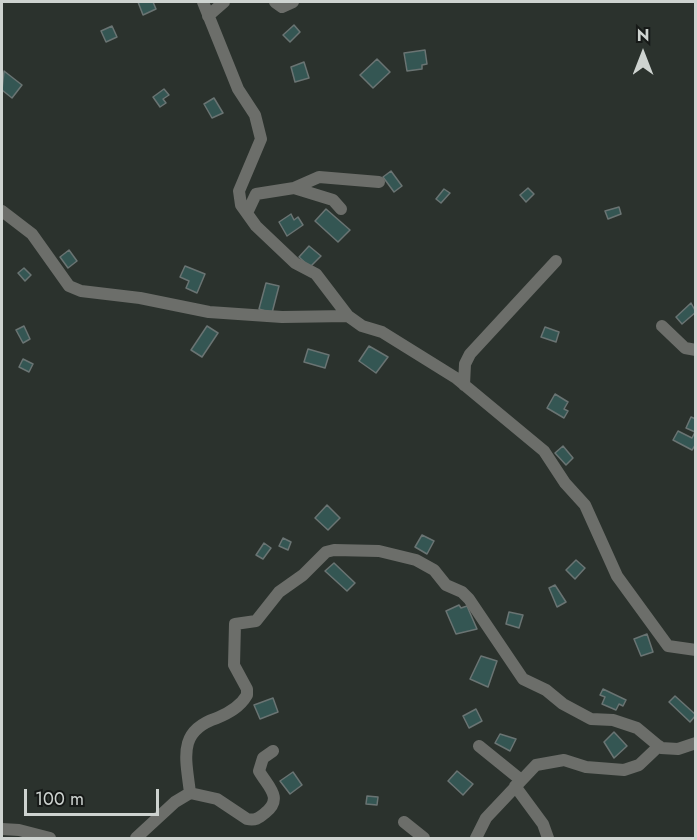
<!DOCTYPE html>
<style>
body{margin:0}
#map{position:relative;width:697px;height:840px;overflow:hidden;background:#2b322d;font-family:Jost,sans-serif}
canvas{display:block}
.frame{position:absolute;inset:0;border:3px solid #ced3d0;pointer-events:none}
.north{position:absolute;left:613px;top:24px;width:60px;height:60px;-webkit-text-stroke:4px #161917;paint-order:stroke;rotate:0deg;font-size:16px;font-weight:700;line-height:24px;text-align:center;color:#ced3d0}
.north::after{content:'';display:block;margin:auto;width:21px;height:27px;background:#ced3d0;clip-path:polygon(50% 0,100% 100%,50% 72%,0 100%)}
.scale{position:absolute;left:24px;top:789px;width:135px;height:27px;box-sizing:border-box;border:3px solid #ced3d0;border-top:0;padding-left:8px;font-size:18px;line-height:21px;white-space:nowrap;color:#ced3d0;-webkit-text-stroke:4px #161917;paint-order:stroke}
</style>
<div id="map">
<canvas width="697" height="840"></canvas>
<div class="frame"></div>
<div class="north">N</div>
<div class="scale">100 m</div>
</div>
<script>
const context = document.querySelector('canvas').getContext('2d');
context.lineJoin = 'round';
function fill(path, color) { context.fillStyle = color; context.fill(path, 'evenodd'); }
function stroke(path, color, width, dash) { context.strokeStyle = color; context.lineWidth = width; context.lineCap = dash ? 'butt' : 'round'; context.setLineDash(dash || []); context.stroke(path); }
const building = new Path2D(`
 M138,2h15l3,7 -13,6z
 M294,25l6,7 -10,10 -7,-7z
 M112,26l5,11 -11,5 -5,-11z
 M425,50l2,14 -5,1v4l-15,2 -3,-18z
 M377,59l13,13 -17,16 -13,-13z
 M304,62l5,16 -14,4 -4,-15z
 M4,71l18,14 -10,13 -10,-8z
 M164,89l5,6 -6,4 3,4 -6,4 -7,-10z
 M214,98l9,15 -11,5 -8,-14z
 M391,171l11,15 -8,6 -11,-15z
 M528,188l6,6 -8,8 -6,-7z
 M444,189l6,4 -9,10 -5,-4z
 M619,207l2,7 -13,5 -3,-8z
 M326,209l24,21 -12,12 -23,-21z
 M291,214l3,6 4,-3 5,8 -16,11 -8,-14z
 M309,246l12,10 -11,11 -11,-10z
 M69,250l8,11 -9,7 -8,-11z
 M185,266l20,8 -8,19 -11,-5 3,-7 -9,-4z
 M24,268l7,7 -6,6 -7,-8z
 M266,283l13,3 -7,27 -13,-4z
 M691,303l5,9 -14,12 -6,-7z
 M24,326l6,13 -7,4 -7,-13z
 M207,326l11,7 -16,24 -11,-7z
 M545,327l14,5 -3,10 -15,-5z
 M369,346l19,11 -12,16 -17,-12z
 M308,349l21,6 -4,13 -21,-6z
 M23,359l10,5 -4,8 -10,-5z
 M555,394l13,8 -4,7 4,2 -4,7 -17,-10z
 M691,417l5,2v25l-4,6 -19,-10 5,-9 14,7 3,-6 -9,-4z
 M563,446l10,12 -7,7 -11,-12z
 M327,505l13,13 -12,12 -13,-12z
 M422,535l12,6 -7,13 -12,-7z
 M283,538l8,4 -3,8 -9,-4z
 M264,543l7,5 -8,11 -7,-4z
 M576,560l9,8 -10,11 -9,-9z
 M334,563l21,20 -8,8 -22,-20z
 M555,585l11,17 -9,5 -8,-19z
 M459,605l2,3 6,-2 10,23 -21,5 -10,-23z
 M509,612l14,3 -4,13 -13,-4z
 M647,634l6,18 -12,4 -7,-17z
 M481,656l16,5 -9,26 -18,-8z
 M603,689l23,11 -3,6 -4,-2 -3,6 -14,-6 3,-7 -5,-2z
 M675,696l21,19 -6,7 -21,-20z
 M273,698l5,14 -18,7 -6,-14z
 M476,709l6,12 -13,7 -6,-12z
 M614,732l13,14 -13,12 -10,-16z
 M500,734l16,5 -6,12 -15,-8z
 M457,771l16,13 -10,11 -15,-14z
 M293,772l9,13 -12,9 -10,-13z
 M367,796l11,1 -1,8 -11,-1z`);
const minor = new Path2D(`
 M203,2l35,87 17,26 6,24 -22,52 2,14 15,21 39,37 21,11 32,42 14,10 20,6 74,46 88,73 21,32 20,22 32,71 51,70 28,4
 M275,2l7,5 11,-5
 M208,16l16,-14
 M294,188l39,12 8,9
 M2,211l30,23 37,52 12,5 59,7 69,14 73,5 66,-1
 M247,213l9,-19 38,-6 25,-11 60,5
 M662,326l23,22 11,2
 M464,385l1,-21 5,-10 86,-93
 M479,746l42,34
 M515,786l28,38 5,14
 M190,793l27,6 30,20c8,2 12,-1 18,-6 19,-15 3,-26 -6,-42l4,-13 10,-7
 M404,822l20,16
 M2,829l17,1 31,8
 M136,838l39,-36 15,-9c-4,-35 -13,-62 27,-75 12,-5 23,-11 30,-23v-6l-13,-24 1,-41 21,-3 23,-29 24,-17 23,-23 8,-2 45,1 37,9 18,10 12,15 16,7 7,7 54,80 23,11 17,14 28,15 22,1 24,8 24,20 17,1 18,-6
 M476,838l10,-20 50,-53 28,-5 22,7 38,3 15,-5 20,-19`);
fill(building, '#345653');
stroke(building, '#6a7473', 1.5);
stroke(minor, '#6c6e6a', 12);
</script>
